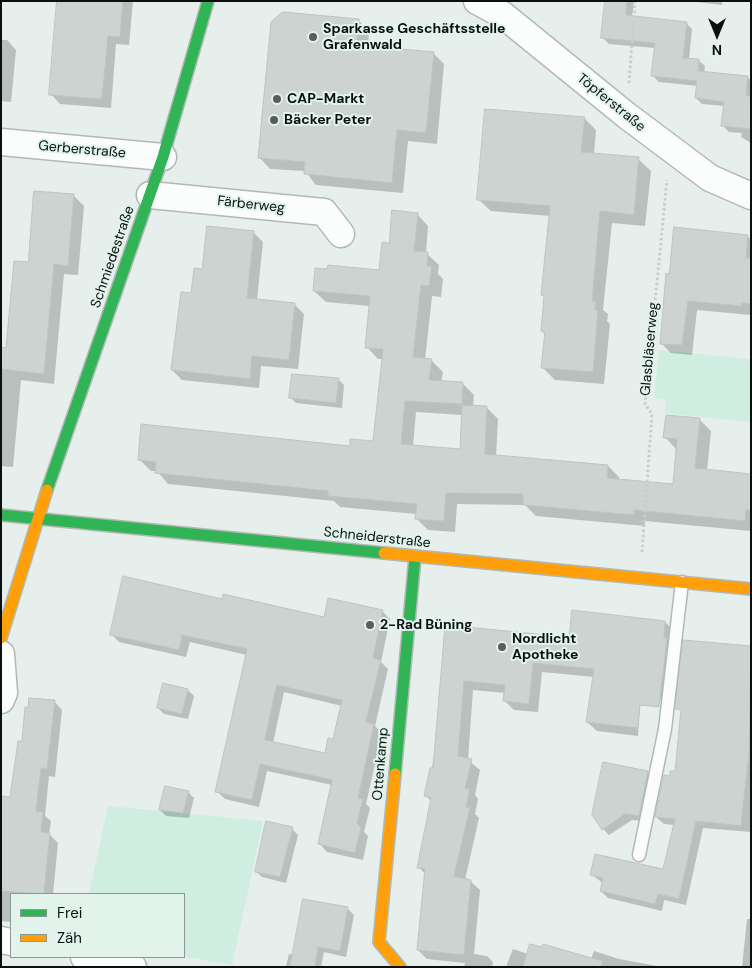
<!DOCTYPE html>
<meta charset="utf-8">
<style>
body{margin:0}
#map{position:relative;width:752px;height:968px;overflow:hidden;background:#e6efeb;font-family:"DM Sans",sans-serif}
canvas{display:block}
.frame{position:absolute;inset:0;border:2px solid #0a100e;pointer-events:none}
.legend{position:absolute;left:10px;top:893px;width:175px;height:65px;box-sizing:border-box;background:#e2f3ec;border:1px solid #8c9893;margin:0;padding:6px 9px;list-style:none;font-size:15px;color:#0a100e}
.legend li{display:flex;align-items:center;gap:10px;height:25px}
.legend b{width:25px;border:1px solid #8c9893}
.north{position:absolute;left:692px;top:10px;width:50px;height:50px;-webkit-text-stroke:4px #e2f3ec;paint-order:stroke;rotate:180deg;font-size:14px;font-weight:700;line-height:20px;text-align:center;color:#0a100e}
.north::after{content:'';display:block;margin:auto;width:18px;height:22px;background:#0a100e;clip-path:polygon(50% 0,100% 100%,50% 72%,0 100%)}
</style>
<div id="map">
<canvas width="752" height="968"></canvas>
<div class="frame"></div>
<ul class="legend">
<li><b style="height:6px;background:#30b455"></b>Frei</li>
<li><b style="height:6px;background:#ff9f0a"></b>Zäh</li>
</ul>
<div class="north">N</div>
</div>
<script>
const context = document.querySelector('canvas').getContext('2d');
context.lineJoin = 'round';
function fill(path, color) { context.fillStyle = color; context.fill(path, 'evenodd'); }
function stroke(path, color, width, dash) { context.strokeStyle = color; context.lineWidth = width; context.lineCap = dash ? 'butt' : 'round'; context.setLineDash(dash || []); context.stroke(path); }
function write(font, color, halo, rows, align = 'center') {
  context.font = font + ' "DM Sans",sans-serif'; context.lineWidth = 4; context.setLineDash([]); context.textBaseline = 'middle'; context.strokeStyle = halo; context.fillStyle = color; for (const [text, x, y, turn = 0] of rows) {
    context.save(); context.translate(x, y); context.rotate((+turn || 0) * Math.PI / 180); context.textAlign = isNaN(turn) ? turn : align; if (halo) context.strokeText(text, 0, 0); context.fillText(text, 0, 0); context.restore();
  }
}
const green = new Path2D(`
 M659,350l92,9v63l-86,-9 1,-13 -12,-2z
 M108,806l155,15 -31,144 -48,-9v-62h-95z`);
const shadow = new Path2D(`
 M71,1h62l-4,44 -13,-1 -5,64 -51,-4 -9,-10z
 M606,1h28l-2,16 54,6 6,6 -3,30 9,1 7,6 -1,7 43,4 4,3v63l-10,-6 1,-4 -13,-1 -6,-6 2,-20 -23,-2 -6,-6 2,-12 -39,-4 -6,-6 2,-28 -46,-4 -6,-6z
 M687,1h35v4z
 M358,20l11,11 -1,17 65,5 11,11 -7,80 -29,-3 -5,52 -87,-8 -11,-14 -35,-2 -11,-12z
 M1,40h6l9,10 -5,52 -10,-1z
 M584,118l12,12 -2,24 44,5 13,12 -6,55 -33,-3 -9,87 5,4 -1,7 3,3 -6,60 -49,-4 -12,-12 3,-33 -4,-4 3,-34 -2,-2 7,-79 -59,-5 -13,-12z
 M73,195l11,11 -6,69 -14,-1 -10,110 -33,-4 -8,87 -12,-1v-118l6,1 22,-86z
 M417,214l11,12 -2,27 13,12 -1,9 5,5 -2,18 -9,-1 -7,64h6l12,12 -2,10 21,1 12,12 -1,12h13l12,12 -2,37 112,10 11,11v4l55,5 2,-37 -11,-12 34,-18 12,12 -4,40 44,4v56l-106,-10v5l-109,-10 -11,-11 -68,-1 -2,28 -27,-2 -11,-11v-5l-77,-7 -6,-6 -166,-17 -11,-13h-6l-12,-12 212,-12 24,-4 8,-84h-5l-11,-12 3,-41 -44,-4 -12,-11 67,-20 9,-27zM416,412l47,3 -2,35 -48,-4z
 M253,232l10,10 -6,58 37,4 10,10 -6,55 -37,-3 -2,22 -77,-8 -10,-10 20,-76z
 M747,236l4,4v75l-54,-5 -5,45 -21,-2 -10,-10 9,-68z
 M338,379l6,6 -2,23 -46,-5 -6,-6z
 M329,600l54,12 7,7 -9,43 7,7 -13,57 7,7 -16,71 4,4 -6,24 4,4 -5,24 -36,-8 -7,-8 12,-59 -65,-14 -8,36 -34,-8 -8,-8 30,-136 -57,-13 -4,15 -67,-15 -8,-8 112,-33 102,18zM284,692l58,14 -8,34 -8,15 -53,-12z
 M665,622l9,9 -4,69h-30l-2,36 -41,-5 -10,-9 7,-45 -52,-5 -4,40 -24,-2 -10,-10 1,-7 -32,-3 -5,70 12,10 -5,25 3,4 -3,15 4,4 -14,62 5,1 10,9 -6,64 13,2 6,6 -1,5h-28l1,-4 -38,-4 -9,-9 7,-76 -6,-7 13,-65 -6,-6 10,-49 10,-121 124,13z
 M751,648v50h-65z
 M188,690l6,6 -6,23 -24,-5 -6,-6z
 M54,701l8,9 -7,67 -6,-1 -4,40 6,5 -2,13 9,9 -5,51h-42v28l-10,-1v-114l10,-9 13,-55z
 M681,724l70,6v102l-48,-4 -17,77 -22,-5 -2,11 -54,-13 -7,-7 2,-8 -11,-8 72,-4 11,-46 -11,-1 -8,-7 15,-40 5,-4z
 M647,772l6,6 -8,43 -13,-1 -23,15 -6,-6z
 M188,792l6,6 -5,20 -23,-2 -6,-6z
 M292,829l6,6 -12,48 -24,-6 -6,-6z
 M304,900l44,9 6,6 -8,42 -22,-5 -3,15h-35l3,-13 4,1z
 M747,919h4v48h-9z
 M513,949l15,5 63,5 3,-8 25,8 43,8h-156z`);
const building = new Path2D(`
 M57,1h66l-3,36 -12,-1 -6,63 -53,-4z
 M605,1h22l-1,14 61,7 -4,36 16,1 -1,12 50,5 -2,19 5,1v33l-30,-3 3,-24 -29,-4 2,-17 -46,-5 4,-33 -54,-5z
 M283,12l76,7 -2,26 77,7 -8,81 -29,-3 -5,53 -88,-9 1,-12 -47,-4 13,-136z
 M485,109l100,8 -4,35 58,5 -5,58 -34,-4 -8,90h4l-1,9h3l-5,62 -52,-4 4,-36 -4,-1 3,-35 -3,-1 9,-89 -73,-6z
 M34,191l40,3 -6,72 -14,-2 -10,110 -43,-5v-22l5,1 8,-87 14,1z
 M392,210l26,3 -4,38 14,1 -1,14h5l-3,20 -8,-1 -8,72 19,2 -3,21 34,2 -1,22 -57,-3 -4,43 59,5 2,-44 25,1 -2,48 123,11 -1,13 66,6 4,-45 -14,-1 3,-23 34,3 -5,50 56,6v36h-5l-1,11 -111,-11v5l-111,-10v-11l-77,-1 -2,28 -29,-2 2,-15 -89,-8v-5l-173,-18 1,-11 -18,-2 3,-36 209,22v-7l23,2 10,-92 -18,-1 5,-52 -57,-5 2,-23 12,1 1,-4 51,5 3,-28 7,1z
 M207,226l47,5 -7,67 48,5 -6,57 -37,-4 -2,23 -79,-9 10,-78 10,1 3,-25 8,1z
 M674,227l74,8 -2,23h5v46l-9,-1 -1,3 -53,-5 -6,44 -22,-1 6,-71 3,1z
 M292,374l47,4 -3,25 -47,-5z
 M123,576l99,23 1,-5 101,23 4,-19 55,12 -10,48 8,2 -15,62 8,2 -16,74 5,1 -6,24 4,4 -6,26 -37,-9 14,-64 -72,-16 -8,36 -37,-8 32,-143 -65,-14 -3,15 -69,-15zM277,685l65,15 -9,39 -5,-1 -3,15 -60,-13z
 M572,610l93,11 -1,17h3l-8,69 -19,-2 -2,23 -52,-6 8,-53 -61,-6 -4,41 -26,-3 2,-16 -41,-4 -6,75 14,3 -7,29 5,1 -4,18 4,1 -16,68 17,4 -7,75 -47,-5 8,-81 -8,-1 14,-70 -7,-2 6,-28h3l12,-143 124,12z
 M683,640l68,6 -2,107 -8,73 -45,-5 -17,78 -21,-5 -3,10 -55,-13 3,-13 -13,-3 5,-21 68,15 12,-50 -20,-2 9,-42 6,1v-5h5l6,-61 -6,-1z
 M163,683l25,6 -6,25 -25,-6z
 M29,698l26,2 -8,69 -6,-1 -5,43 7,1 -2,20 9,1 -6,61 -43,-3v-95l9,1 8,-56h4l3,-34h3z
 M603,762l45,9 -9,45 -14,-2 -23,16 -10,-15z
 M165,786l24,5 -6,22 -24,-3z
 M266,821l27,6 -13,50 -25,-5z
 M303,899l45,8 -8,44 -22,-4 -3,20h-25z
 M530,944l12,3 1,-3 59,17 -1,6h-78z`);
const path = new Path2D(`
 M629,83l6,-82
 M642,552l10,-138 -7,-10 22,-224`);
const lane = new Path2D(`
 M639,855l26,-126 17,-147`);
const street = new Path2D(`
 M477,1l26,14 123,100 84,63 41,18
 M1,142l162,15
 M150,195l174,17 17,22
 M1,654l3,39 -3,7
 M1,940l10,2
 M84,957l49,10`);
const fast = new Path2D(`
 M47,490l116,-333 45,-156
 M1,515l383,38
 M395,774l20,-217`);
const slow = new Path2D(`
 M384,553l367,36
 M1,638l46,-148
 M395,774l-16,168 21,25`);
const markers = [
 [313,37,5,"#575e5b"],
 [277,99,5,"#575e5b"],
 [274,120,5,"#575e5b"],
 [370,625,5,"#575e5b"],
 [502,647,5,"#575e5b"]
];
const poiNames = [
 ["Sparkasse Geschäftsstelle",323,29],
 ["Grafenwald",323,45],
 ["CAP-Markt",287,99],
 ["Bäcker Peter",284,120],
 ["2-Rad Büning",380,625],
 ["Nordlicht",512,639],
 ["Apotheke",512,655]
];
const streetNames = [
 ["Töpferstraße",611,103,39],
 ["Gerberstraße",82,150,5],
 ["Färberweg",251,205,6],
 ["Schmiedestraße",113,257,-71],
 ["Glasbläserweg",650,349,-85],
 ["Schneiderstraße",377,538,6],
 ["Ottenkamp",381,764,-85]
];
fill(green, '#d0ede1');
fill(shadow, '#0003');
fill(building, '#ccd3d0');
stroke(building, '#bdc4c1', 1);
stroke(lane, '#b1b9b5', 15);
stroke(street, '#b1b9b5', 29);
stroke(fast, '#b1b9b5', 14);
stroke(slow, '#b1b9b5', 14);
stroke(path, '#cbcdcc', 3, [2.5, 2.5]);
stroke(lane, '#fbfdfc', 12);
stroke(street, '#fbfdfc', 26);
stroke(fast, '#30b455', 11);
stroke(slow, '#ff9f0a', 11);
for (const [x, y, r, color] of markers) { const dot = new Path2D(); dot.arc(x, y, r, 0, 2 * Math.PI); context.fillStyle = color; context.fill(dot); stroke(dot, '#e2f3ec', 2); }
write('bold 14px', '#0a100e', '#e2f3ec', poiNames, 'left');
write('14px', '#0a100e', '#e2f3ec', streetNames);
</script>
